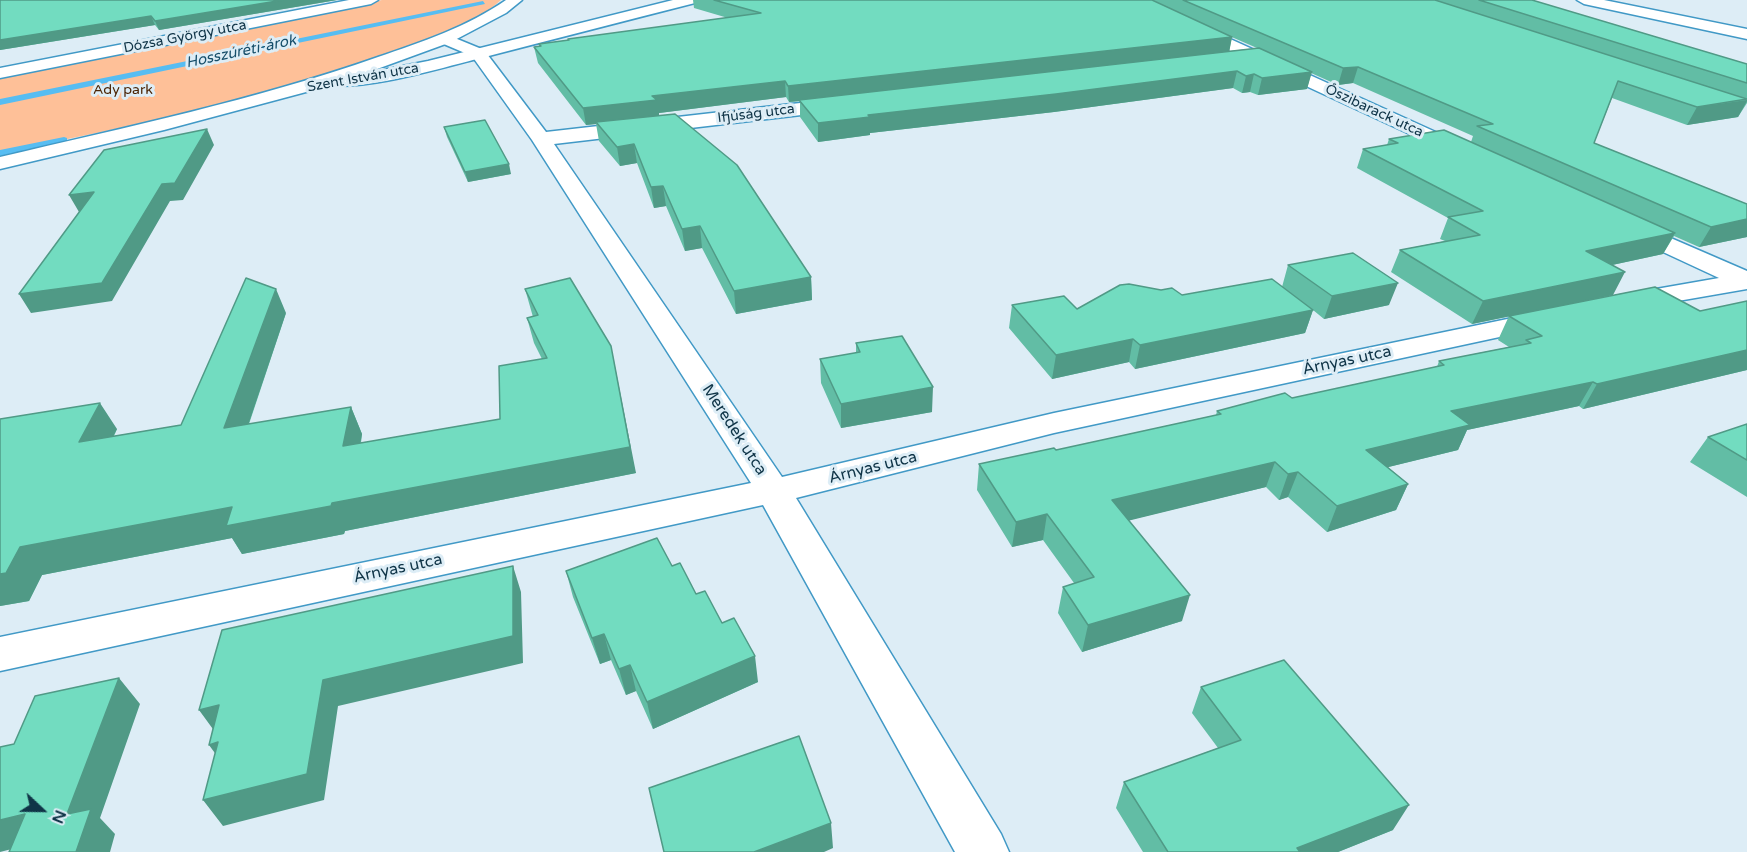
<!DOCTYPE html>
<meta charset="utf-8">
<style>
body{margin:0}
#map{position:relative;width:1747px;height:852px;overflow:hidden;background:#ddedf6;font-family:"Varela Round",sans-serif}
canvas{display:block}
.north{position:absolute;left:12px;top:780px;width:60px;height:60px;-webkit-text-stroke:4px #ddedf6;paint-order:stroke;rotate:112deg;font-size:16px;font-weight:700;line-height:24px;text-align:center;color:#0f3447}
.north::after{content:'';display:block;margin:auto;width:21px;height:27px;background:#0f3447;clip-path:polygon(50% 0,100% 100%,50% 72%,0 100%)}
</style>
<div id="map">
<canvas width="1747" height="852"></canvas>
<div class="north">N</div>
</div>
<script>
const context = document.querySelector('canvas').getContext('2d');
context.lineJoin = 'round';
function fill(path, color) { context.fillStyle = color; context.fill(path, 'evenodd'); }
function stroke(path, color, width, dash) { context.strokeStyle = color; context.lineWidth = width; context.lineCap = dash ? 'butt' : 'round'; context.setLineDash(dash || []); context.stroke(path); }
function write(font, color, halo, rows, align = 'center') {
  context.font = font + ' "Varela Round",sans-serif'; context.lineWidth = 6; context.setLineDash([]); context.textBaseline = 'middle'; context.strokeStyle = halo; context.fillStyle = color; for (const [text, x, y, turn = 0] of rows) {
    context.save(); context.translate(x, y); context.rotate((+turn || 0) * Math.PI / 180); context.textAlign = isNaN(turn) ? turn : align; if (halo) context.strokeText(text, 0, 0); context.fillText(text, 0, 0); context.restore();
  }
}
const green = new Path2D(`
 M382,0h119c-32,29 -79,42 -119,56 -125,43 -253,71 -382,97v-75z`);
const stream = new Path2D(`
 M483,1l2,3 -485,101v-6z
 M64,137l3,1v4l-67,14v-6z`);
const minor = new Path2D(`
 M349,0h29l-7,4 -371,74v-10z
 M1125,0h19l327,148 3,4 -3,4 -7,2 -7,-2 -330,-153z
 M445,34l39,16 62,82 298,-34 7,2 2,4 -2,4 -7,2 -290,34 228,333 272,-64 492,-102 10,2 4,6 -4,6 -10,2 -492,106 -258,65 205,336 8,18h-54l-192,-347 -763,166v-34l751,-154 -219,-343 -60,-84 -33,-14 -2,-3 2,-3z
 M1629,220l118,51v18l-121,21 -10,-2 -4,-6 4,-6 103,-18 -99,-46 -3,-5 3,-5z`);
const tertiary = new Path2D(`
 M673,0h24l-2,3c-71,18 -142,36 -214,55 -37,9 -121,35 -157,26l-3,-4 3,-4 38,-2 66,-13z`);
const secondary = new Path2D(`
 M506,0h16l-16,13 -55,29 -115,42 -172,46 -164,39v-12c127,-30 255,-57 378,-100 44,-15 89,-30 128,-57z`);
const motorway = new Path2D(`
 M1577,0h27l143,29v10l-163,-35z`);
const wall = new Path2D(`
 M0,0h337l-178,30 -4,-5 -155,25z
 M693,0h839l215,64v39l-9,14 -51,8 -75,-27 -18,45 153,61v33l-48,10 -25,-11 -11,18 -51,11 1,30 -141,29 -81,-52 9,-22 45,-9 -5,-2 8,-21 -91,-50 6,-19 24,-4 2,-6 82,3 2,-6 -120,-53 -15,2 -27,-12 -4,16 -49,6 -8,-3 -8,1 -9,-5 -179,24 -184,21v2l-52,7 -18,-25v-16l-11,1 -3,-5 -127,16v2l152,162 1,23 -76,14 -34,-66 -17,3 -19,-45 -12,2 -17,-45 -17,3 -21,-25 -3,-17 -10,1 -48,-62 -4,-16h6l-1,-3 29,-4v-1l160,-21 -34,-10zM1227,35l30,13 -28,3 3,-14z
 M444,127l67,47 -43,8 -21,-45z
 M1288,265l101,40 -65,14 -11,-9 -8,23 -170,36 -6,-7 -77,17 -43,-51 3,-23 65,4 105,-14 100,-8z
 M525,289l111,184 -291,58 -1,3 -102,20 -10,-16 -190,37 -13,26 -29,5v-187l117,10 -3,7 67,-11 105,-112 -37,111 102,-17 11,27 -1,9 139,-24 42,-60 -8,-16 -7,-25 6,-1z
 M1747,301v69l-164,39 -4,-3 -112,24 -9,20 -70,17 20,17 -12,26 -69,22 -39,-35 -9,3 -13,-13 -137,33 53,101 -100,31 -24,-39 5,-26 11,-4 -31,-43 -31,7 -35,-57 2,-26 77,-14 160,-35 1,-4 75,-13 145,-31 2,-6 70,-14 -11,-7 11,-24 191,-5z
 M856,343l76,69 -91,16 -20,-45 -1,-24 36,-6z
 M1747,424v73l-57,-35 18,-25z
 M672,566l50,57 36,59 -105,47 -17,-38 -10,4 -15,-35 -11,4 -27,-67 -7,-26z
 M1201,687l192,143 -55,22h-195l-27,-44 8,-26 94,-34 -26,-35z`);
const shadedWall = new Path2D(`
 M283,0h54l-178,30 -4,-9z
 M151,16l4,9 -155,25v-10z
 M1232,37l-3,16 -430,47 1,1 -11,1 -1,-16z
 M1358,67l-5,16 -15,2 5,-17z
 M1237,71l-4,17 -179,24 -184,21v2l-52,7v-19l50,-8z
 M1312,72l-5,17 -49,6 4,-17z
 M1254,74l-4,18 -8,1 4,-17z
 M785,81l1,16 -127,16v4l-63,5v2l-10,1 -3,-17 69,-12z
 M1747,100v1l-9,16 -51,8 10,-18z
 M207,129l7,16 -31,55 -13,1 -58,100 -81,12 -12,-19z
 M634,144l3,19 -17,3 -3,-19z
 M509,164l2,10 -43,8 -3,-10z
 M663,186l3,20 -12,2 -3,-21z
 M94,192l9,17 -24,3 -10,-17z
 M1747,219v18l-48,10 12,-20z
 M700,226l2,22 -17,3 -3,-22z
 M1675,233l-12,21 -88,19 11,-22z
 M1625,272l-12,23 -141,29 11,-23z
 M811,277l1,23 -76,14 -2,-23z
 M1398,283l-9,22 -65,14 8,-23z
 M276,289l10,24 -48,142 -14,-27z
 M1313,310l-8,23 -170,36 5,-24z
 M1133,339l-4,23 -77,17 4,-24z
 M611,346l25,127 -291,58 -1,3 -102,20 -10,-16 -190,37 -13,26 -29,5v-32l20,-27 212,-40 100,-4 298,-56z
 M1747,350v20l-164,39 14,-25z
 M1593,382l-14,24 -112,24 -9,20 -102,25 10,-25 85,-39z
 M933,387l-1,25 -91,16v-24z
 M100,403l17,26 -20,39 -18,-26z
 M351,407l11,27 -7,39 -12,-27z
 M1275,462l-9,25 -159,39 5,-26z
 M1298,472l-10,25 -9,3 9,-26z
 M1408,484l-12,26 -69,22 10,-26z
 M1047,514l-4,26 -31,7 4,-25z
 M513,566l8,26 2,71 -185,43 -14,94 -101,26 -20,-26 120,-120z
 M1190,595l-8,26 -100,31 6,-27z
 M604,634l7,26 -11,4 -8,-26z
 M755,656l3,26 -105,47 -6,-27z
 M630,665l6,26 -10,4 -7,-26z
 M119,678l21,26 -40,114 15,16 -5,18h-34l-9,-38z
 M219,705l-1,31 -19,-26z
 M218,742l10,29 -19,-26z
 M1409,805l-16,25 -55,22h-43l2,-4z
 M25,814l26,25 -51,13v-32z
 M831,823l2,25 -9,4h-70z`);
const building = new Path2D(`
 M0,0h283l-128,21 -4,-5 -151,24z
 M714,0h438l80,37 -444,49 -3,-5 -133,15 5,4 -74,8 -49,-61 7,-1 -2,-2 30,-4 -1,-1 193,-26z
 M1183,0h252l312,99 -50,8 -79,-26 -24,62 153,61v15l-36,8 -234,-101 16,-2 -135,-57 -15,1z
 M1479,0h53l215,64v19z
 M1259,48l53,24 -50,6 -8,-4 -8,2 -9,-5 -181,23 -188,21 2,2 -52,6 -19,-23z
 M675,114l62,51 74,112 -77,14 -34,-65 -18,3 -19,-43 -12,1 -17,-43 -17,3 -21,-25z
 M485,120l24,44 -44,8 -21,-45z
 M207,129l-32,54 -13,1 -60,99 -83,11 75,-102 -25,3 35,-45z
 M1444,130l231,103 -89,18 39,21 -142,29 -83,-51 80,-15 -32,-18 35,-6 -120,-62 35,-6 -9,-4z
 M1353,253l45,30 -66,13 -44,-31z
 M246,278l30,11 -52,139 127,-21 -8,39 157,-27 -1,-53 48,-8 -20,-40 11,-3 -13,-26 45,-11 41,68 19,101 -298,56 -1,3 -105,20 6,-19 -212,40 -14,26 -6,1v-155l100,-16 -21,39 102,-17z
 M1272,279l41,31 -173,35 -7,-6 -77,16 -44,-50 52,-9 13,13 43,-24 9,-1 32,6 11,-2 10,7z
 M1655,287l45,24 47,-10v49l-150,34 -4,-2 -142,29 19,14 -104,25 42,34 -71,22 -39,-34 -10,2 -13,-12 -163,38 78,95 -102,30 -25,-38 31,-10 -47,-63 -31,8 -37,-58 75,-16 2,2 165,-36 -4,-3 68,-18 7,5 152,-33 -5,-4 92,-18 -5,-3 16,-4 -33,-20z
 M902,336l31,51 -92,17 -21,-45 40,-7 -4,-9z
 M1747,424v36l-39,-23z
 M657,538l15,28 8,-3 16,31 9,-3 17,32 12,-5 21,38 -108,46 -17,-37 -11,4 -15,-35 -12,4 -26,-67z
 M513,566v70l-190,44 -16,94 -104,26 15,-58 -9,3 10,-40 -20,5 23,-80z
 M1284,660l125,145 -112,43 3,4h-132l-44,-70 117,-42 -40,-53z
 M119,678l-52,136 24,-5 -15,43h-67l16,-38 -25,6v-73l14,-3 21,-48z
 M799,736l32,87 -77,29h-90l-15,-64z`);
const farStreetnames = [
 ["Dózsa György utca",185,37,-11],
 ["Szent István utca",363,78,-10],
 ["Őszibarack utca",1374,111,25],
 ["Ifjúság utca",756,114,-7]
];
const farParknames = [
 ["Ady park",123,90]
];
const farWaternames = [
 ["Hosszúréti-árok",241,52,-12]
];
const streetNames = [
 ["Árnyas utca",1347,361,-12],
 ["Meredek utca",734,430,57],
 ["Árnyas utca",873,468,-14],
 ["Árnyas utca",398,569,-12]
];
fill(green, '#fec098');
fill(stream, '#57bdf2');
stroke(minor, '#4199c6', 3);
stroke(tertiary, '#4199c6', 3);
stroke(secondary, '#4199c6', 3);
stroke(motorway, '#4199c6', 3);
fill(minor, '#fff');
fill(tertiary, '#fff');
fill(secondary, '#fff');
fill(motorway, '#fff');
fill(wall, '#62bda5');
fill(shadedWall, '#509a86');
fill(building, '#72dcc0');
stroke(building, '#509a86', 1.5);
write('14px', '#0f3447', '#ddedf6', farStreetnames);
write('14px', '#4c2505', '#ddedf6', farParknames);
write('italic 15px', '#164e6a', '#ddedf6', farWaternames);
write('16px', '#0f3447', '#ddedf6', streetNames);
</script>
